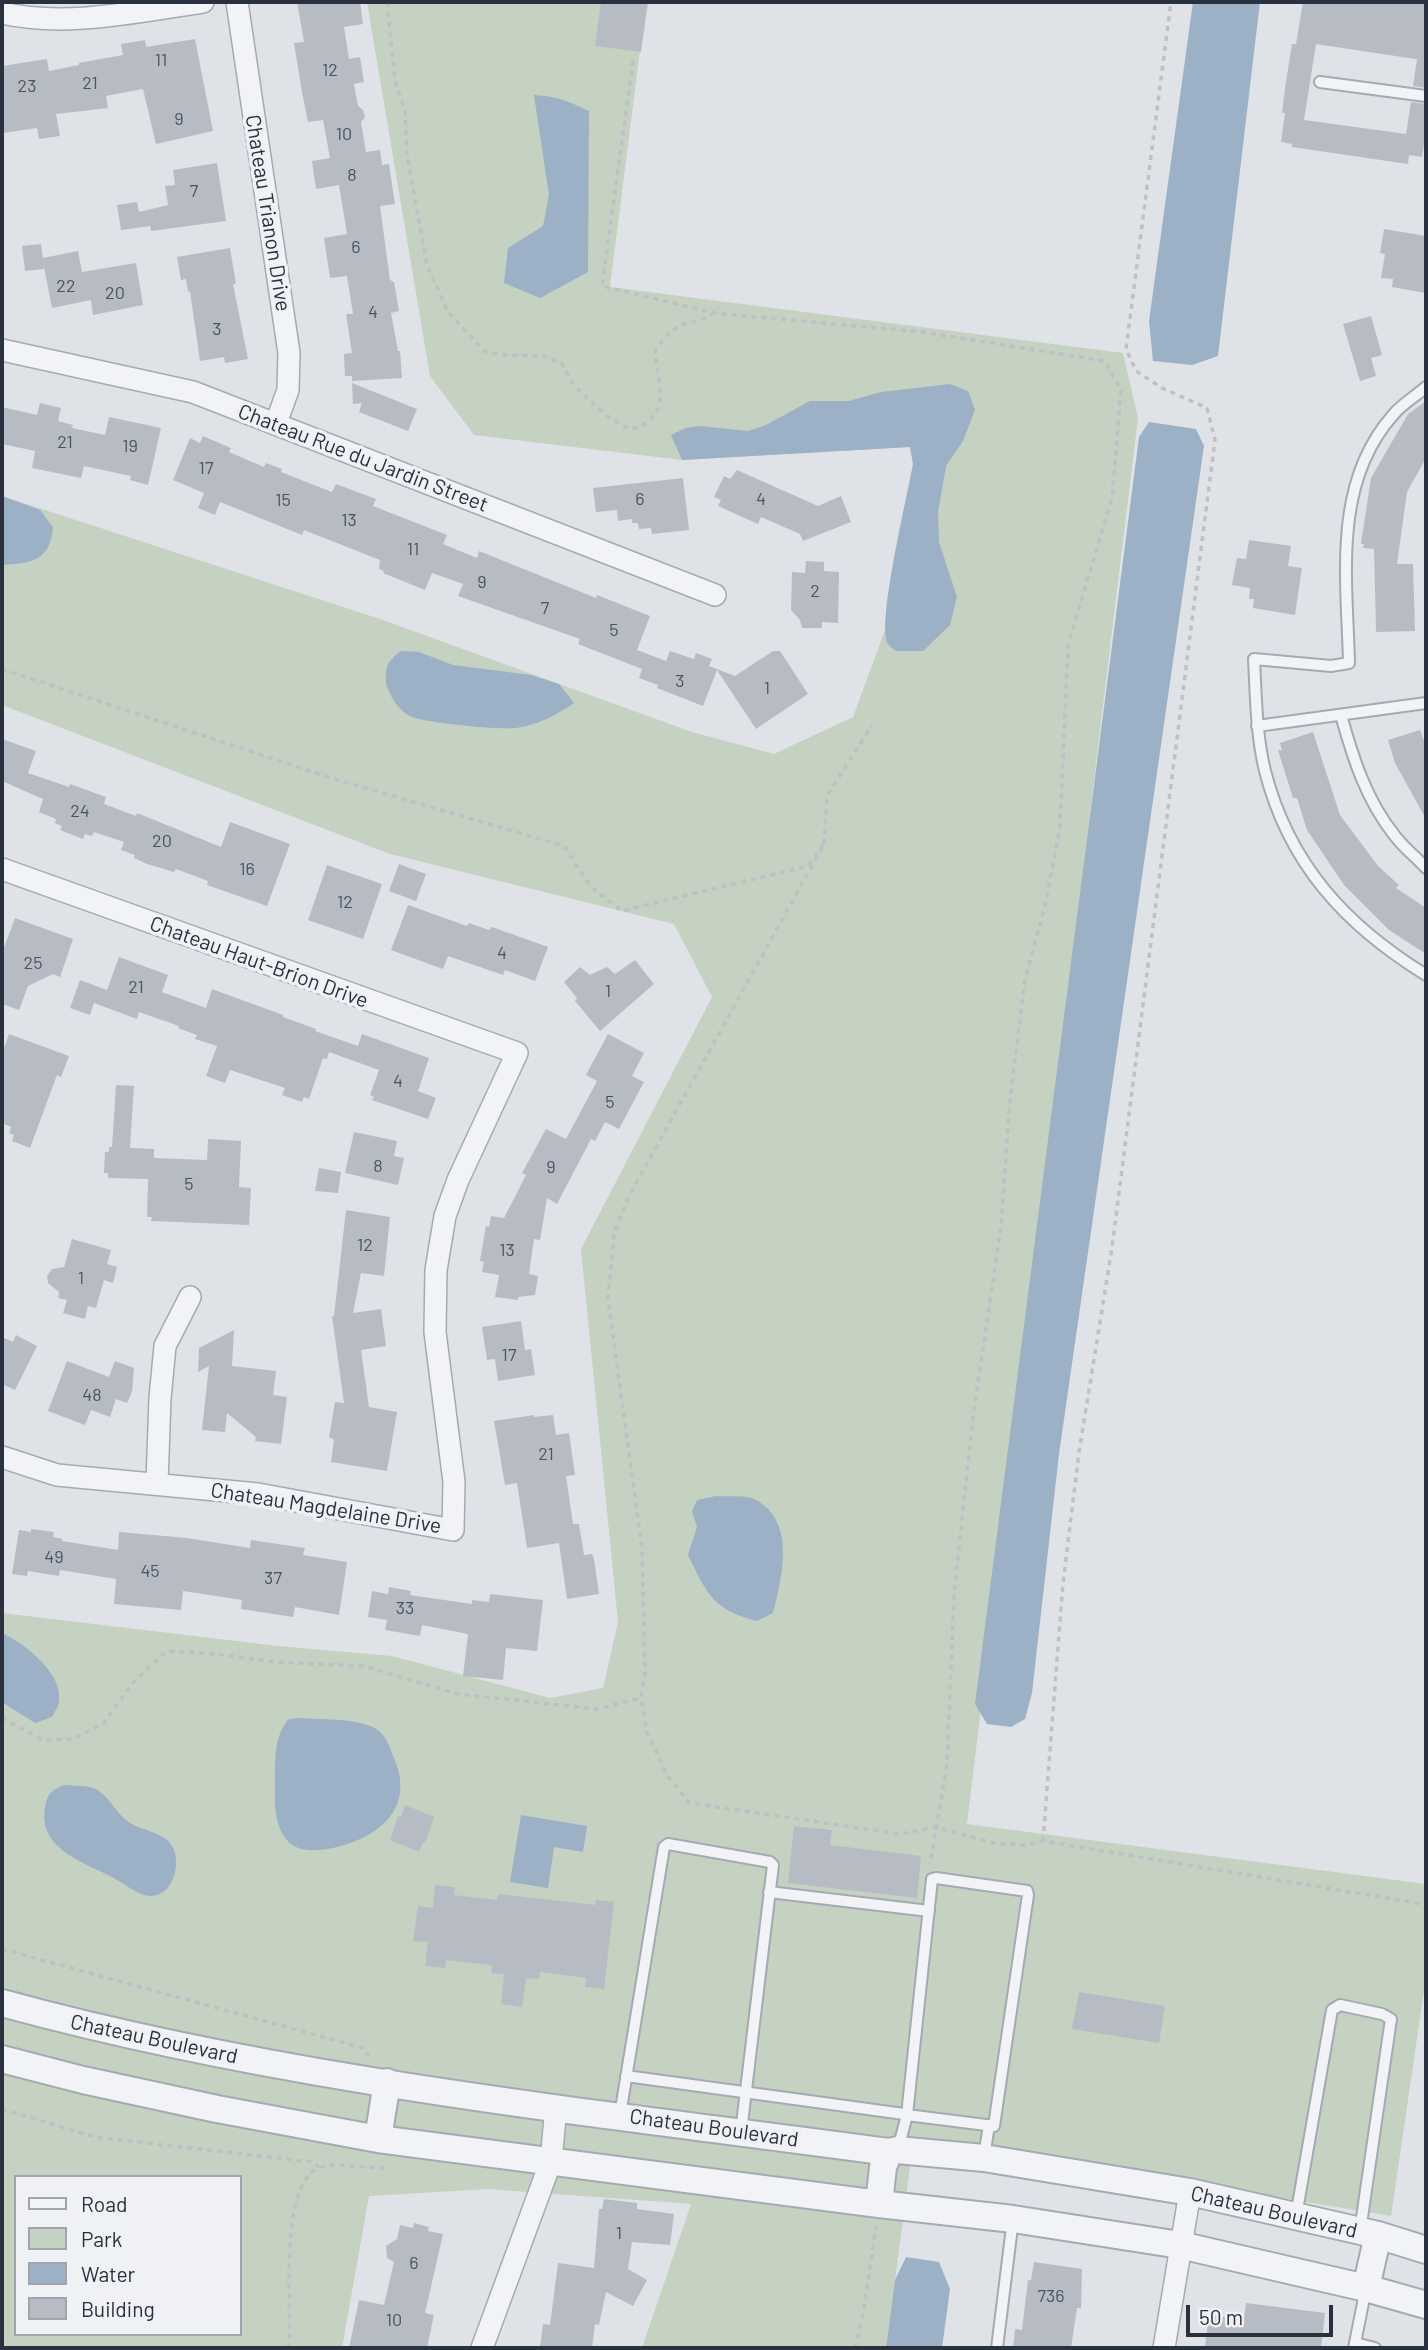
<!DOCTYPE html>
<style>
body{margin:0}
#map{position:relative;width:1428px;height:2350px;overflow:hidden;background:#dfe3e8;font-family:Barlow,sans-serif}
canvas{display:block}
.frame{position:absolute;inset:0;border:4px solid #29303e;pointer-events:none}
.legend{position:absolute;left:14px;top:2175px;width:228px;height:161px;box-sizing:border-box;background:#eff1f5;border:2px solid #a0a4ac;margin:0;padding:9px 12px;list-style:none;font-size:21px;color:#29303e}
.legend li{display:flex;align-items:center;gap:14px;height:35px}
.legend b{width:35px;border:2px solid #a0a4ac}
.scale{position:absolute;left:1186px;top:2305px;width:147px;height:32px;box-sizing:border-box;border:4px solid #29303e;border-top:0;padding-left:9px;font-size:21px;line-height:24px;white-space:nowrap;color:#29303e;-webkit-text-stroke:5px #eff1f5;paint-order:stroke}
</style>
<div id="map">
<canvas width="1428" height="2350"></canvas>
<div class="frame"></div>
<ul class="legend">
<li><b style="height:9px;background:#f2f3f6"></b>Road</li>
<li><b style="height:19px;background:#c5d1c1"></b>Park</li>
<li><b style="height:19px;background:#9cb0c6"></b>Water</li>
<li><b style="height:19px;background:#b7bcc4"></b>Building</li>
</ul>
<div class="scale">50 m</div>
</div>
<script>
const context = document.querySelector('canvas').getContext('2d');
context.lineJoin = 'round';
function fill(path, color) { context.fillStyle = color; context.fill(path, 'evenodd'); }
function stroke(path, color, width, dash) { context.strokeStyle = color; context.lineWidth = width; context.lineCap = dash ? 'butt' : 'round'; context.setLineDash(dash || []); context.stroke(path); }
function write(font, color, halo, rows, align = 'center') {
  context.font = font + ' Barlow,sans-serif'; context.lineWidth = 7; context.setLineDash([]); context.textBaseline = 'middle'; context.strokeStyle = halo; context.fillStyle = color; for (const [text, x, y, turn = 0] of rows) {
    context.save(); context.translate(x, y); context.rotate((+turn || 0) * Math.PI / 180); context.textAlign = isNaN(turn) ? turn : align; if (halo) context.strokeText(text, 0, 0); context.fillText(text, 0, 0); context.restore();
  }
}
const green = new Path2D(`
 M367,2h279l-36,285 513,66 15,65 -171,1406 459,60v93l-35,239 -477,-79 -28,211h-244l49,-144 -203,-15 -119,7 -27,152h-340v-735l276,33 114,10 158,42 53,-10 15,-66 -37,-373 131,-252 -38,-73 -284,-70 -388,-149v-209l378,123 312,113 82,22 79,-37 32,-87 2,-30 26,-136 -3,-17 -228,13 -208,-25 -44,-59zM16,2177h224v157h-224z`);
const water = new Path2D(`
 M1193,2h67l-42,354 -26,9 -39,-4 -4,-40z
 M534,95c26,2 33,6 55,16l-1,161 -48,26 -36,-15 4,-35 35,-22 6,-31z
 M950,384l18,7 7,19 -12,31 -17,25 -8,46 1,30 18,55 -7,28 -27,26h-27c-2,-2 -6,-4 -8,-7 -12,-20 20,-150 25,-180l-3,-17 -228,13 -11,-25 15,-7 14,-2 48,5 18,-6 44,-24h39l32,-9z
 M1149,422l47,7 8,17 -145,1008 -27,239 -7,26 -14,8 -24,-3 -12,-20 164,-1267z
 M2,496l38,14 13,17c-3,34 -21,36 -51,38z
 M401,651l18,1 34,13 78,10 28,9 15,19c-18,12 -36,22 -58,25 -16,2 -93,-5 -106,-12 -12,-6 -22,-22 -24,-34 -1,-17 2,-21 15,-31z
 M716,1496c11,1 28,-1 38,3 42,21 29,76 19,114l-16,8c-44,-11 -50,-27 -69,-66l9,-28 -5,-16 5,-11z
 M2,1633c22,10 62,41 57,69 -1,5 -5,11 -7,15l-17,6 -33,-21z
 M301,1718c22,2 48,0 69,8 15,5 19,19 24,32 22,51 -16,80 -61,90 -11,2 -27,4 -37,-1 -18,-9 -22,-35 -21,-52 1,-25 -4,-57 14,-76z
 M64,1785c10,1 23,0 32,4 14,8 20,25 34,34 14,9 38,9 44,27 6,17 -1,45 -23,46 -10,0 -21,-8 -29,-13 -28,-19 -85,-29 -77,-76 2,-12 7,-18 19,-22z
 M521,1815l66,11 -4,26 -29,-5 -6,41 -38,-6z
 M906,2257l33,5 11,27 -8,59h-56l9,-68z`);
const building = new Path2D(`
 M297,2h63l3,22 -19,3 5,32 11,-2 4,25 -10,2 4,22 5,4 2,7 -4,5 5,30 14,-2 2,15 7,-1 6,40 -15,2 10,74 4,2 5,29 -8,2 7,38h2l2,27 -50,3v-5h-7l-1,-22 8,-1 -6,-39h7l-6,-38 -17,2 -6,-40 23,-4 -8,-49 -23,4 -4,-28 18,-3 -7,-38 -15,2 -6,-30 -8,-49 10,-1z
 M601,2h47l-7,50 -46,-6z
 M1303,2h123v86l-13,-2 4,-27 5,1 -106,-16 -12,76 102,14 5,-32 15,2v26l-4,27 -13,-2 -1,9 -116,-17v-3l-11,-2 4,-29h-3l3,-25 7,-44h4z
 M195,39l18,92 -57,13 -13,-55 -37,7 2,12 -52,6 4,22 -21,3 -2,-11 -34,5 -1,-67 45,-7 2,12 30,-6v-2l44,-8 -2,-11 24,-4 1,7z
 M217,163l9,58 -75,10 -1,-5 -29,4 -4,-25 20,-3 2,10 29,-7 -3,-19 10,-1 -2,-15z
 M1384,229l42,7v57l-34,-6 1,-8 -12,-1 4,-24 -5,-1z
 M41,244l2,14 35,-7 4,21 54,-9 7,42 -50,10 -2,-15 -39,8 -9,-46 1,7 -19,2 -3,-25z
 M230,248l6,36h-3l15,75 -23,4 -1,-6 -24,4 -10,-70 -2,1 -2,-13 -5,1 -4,-23z
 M1371,316l11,39 -11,3 5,18 -16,5 -17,-57z
 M352,383l65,26 -9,22 -49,-19 3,-9 -9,1z
 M1426,401v57l-19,34 -10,72h16l2,67 -39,1 -2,-83 -11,-1 1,-4h-3l10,-66 37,-64z
 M40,403l21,5 -3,13 15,4 -1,3 33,7 4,-18 52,11 -13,57 -18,-5 1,-4 -47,-10 -3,12 -49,-10 3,-17 -33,-7v-37l35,8z
 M203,436l28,12 -2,4 35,15 2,-4 16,6 -1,3 51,20 4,-8 40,15 -3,7 74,29 -4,9 34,14 2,-7 117,47 1,-3 53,21 -13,34 29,11 4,-10 24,8 2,-6 16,6 -3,7 26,10 38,-25h7l28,43 -52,35 -39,-59 -14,36 -46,-18 1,-3 -19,-7 3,-9 -64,-25 2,-5 -122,-43 5,-12 -31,-11 -7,17 -42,-17 1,-2 -5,-2 1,-9 -76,-30 -2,5 -82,-33 -5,13 -17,-7 6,-15 -31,-13 17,-42 10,5z
 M737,470l81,36 23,-10 10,26 -48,19 -3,-7 -39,-17 -3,7 -40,-18 3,-6 -7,-3 10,-21 6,3z
 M683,478l6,52 -37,4 -1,-6 -12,1 -1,-6h-6v-4l-14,2 -1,-11 -21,2 -3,-24z
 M1249,540l42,6 -3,20 14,2 -7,47 -42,-7 1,-9h-5l1,-11 -18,-3 5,-27 9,1z
 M806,561l18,1v9l15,1 -1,51 -16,-1v6h-20l-2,-8 -9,-10 1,-38 13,1z
 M1420,730l6,16v73l-31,-56 -7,-23z
 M1313,732l27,83 38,51 21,19 -3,3 30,20v46l-37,-24 -45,-45 -37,-55 -10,-32h-4l-15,-48h4l-2,-7z
 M2,739l34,12 -8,22 41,14 1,-3 36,13 -2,7 32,12 1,-3 84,34 9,-25 60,22 -23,62 -60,-21 1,-4 -32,-12 -2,3 -27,-8 -13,-6 1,-3 -14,-5 3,-8 -30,-10 -2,4 -7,-2 -2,5 -23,-9 2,-4 -7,-3 1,-4 -17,-7 4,-13 -41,-18z
 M399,864l27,10 -10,27 -27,-10z
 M327,865l55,19 -19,55 -55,-19z
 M408,905l59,21 2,-3 20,7 3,-3 56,20 -13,34 -30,-11 -2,5 -55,-19 -5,13 -52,-19z
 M15,918l58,21 -13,38 -7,-3 -25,12 -9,24 -17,-6v-51z
 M119,957l49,18 -6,17 44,16 6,-19 71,26v2l33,12 -1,2 43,15 4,-12 67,24 -11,33 18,7 -8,21 -56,-19 2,-3 -4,-2 9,-25 -50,-18 -2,7 -4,-1 -14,41 -5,-2 -2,5 -20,-7 3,-7 -55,-18 -5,13 -19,-7 11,-30 -22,-7 2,-4 -19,-7 1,-2 -40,-14 -2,7 -43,-16 -4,12 -20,-7 10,-28 27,10z
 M635,960l19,24 -54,47 -25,-30 2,-3 -13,-16 16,-15 10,8 17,-8 8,7z
 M9,1034l60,22 -8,21 -4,-2 -27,73 -18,-7 2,-6 -5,-2 2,-6 -9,-4v-69z
 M608,1034l36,19 -12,23 12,6 -25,47 -14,-7 -10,19 -4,-2 -34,65 -10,-6 -7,42 -6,-1 -5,35 9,2 -3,19 -17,2v3l-23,-3 4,-22 -17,-3 2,-10 -4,-1 6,-35 3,1 2,-11 13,2 22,-43 -4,-2 24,-44 20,10 31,-58 -11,-6z
 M116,1085l18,1 -4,62 24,1v9l53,2 1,-21 33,2 -2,46 12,1 -2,37 -98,-4 1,-4h-5l1,-38 -40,-1v-5h-4l1,-21h4v-5h3z
 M354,1132l43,9 -3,15 10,2 -6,27 -53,-12z
 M319,1168l22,4 -3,21 -23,-2z
 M346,1210l44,7 -6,59 -23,-3 -8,40 28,-4 5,37 -25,4 8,57 28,5 -10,59 -56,-9 3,-22 -5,-3 6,-35 9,1 -12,-87h2z
 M72,1239l39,11 -4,14 10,3 -4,16 -9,-3 -8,28 -8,-2 -3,13 -22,-6 4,-13 -9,-2 1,-6 -11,-9 -1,-7 5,-7 12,-2z
 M521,1321l4,29 6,-1 4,26 -37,6 -3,-22 -8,1 -5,-33z
 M234,1330l-2,36 44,5 -3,24 14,2 -6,47 -26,-3 1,-4 -29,-24 -2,19 -23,-2 7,-64 -11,6 1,-24z
 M16,1335l21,11 -22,44 -13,-6v-47l11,5z
 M67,1361l42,16 6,-16 19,7 -2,24 -5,11 -11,-4 -6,18 -19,-7 -6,15 -37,-14z
 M534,1415v2l19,-2 3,20 13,-2 6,42 -9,1 7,48h6l5,31 8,-1 2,5 5,35 -32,5 -8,-56 -32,5 -10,-65 -12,2 -11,-64z
 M31,1529l23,3 -1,5 9,2v2l56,9 1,-18 68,6 63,10 1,-8 54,8 -2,7 44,7 -8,53 -44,-8 -2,10 -52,-8 1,-9 -59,-9 -2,19 -67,-6 2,-25 -56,-9 -1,6 -31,-5 -1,5 -15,-2 7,-44 12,2z
 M389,1587l22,4 -1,4 62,9v-4l17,2 1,-8 53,6 -6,51 -31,-3 -3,32 -40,-4 5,-42 -46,-9 -2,11 -35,-6 2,-10 -19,-3 4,-26 16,3z
 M405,1805l29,12 -9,26 -2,-1 -4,10 -29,-12 8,-24 3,1z
 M794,1826l38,4 -2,15 91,11 -4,42 -129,-15z
 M435,1885l20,2 -1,8 43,5 1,-6 97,11 1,-5 18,2 -10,87 -19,-2 1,-9 -46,-6 -1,7 -13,-1 -4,29 -21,-3 3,-30 -13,-1 1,-8 -46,-5 -1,8 -20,-2 3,-24 -15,-1 5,-35 15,2z
 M1079,1992l86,14 -6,37 -87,-14z
 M604,2199l33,4v6l37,5 -4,31 -38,-3 -4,27 19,11 -14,26 -27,-14 -7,33 -4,-1 -3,24h-52l3,-24 7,1 8,-62 36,5 5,-59h3z
 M414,2223l15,4 -1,4 15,3 -18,79 9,2 -7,33h-78l10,-48 25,5 10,-43 -7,-4 -1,-12 11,-7 3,-14 13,3z
 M1034,2262l48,7 -1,39h-4l-6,40h-58l2,-19 7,1 6,-50h3z
 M1246,2303l79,10 -4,35h-95l-21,-2 4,-31 35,4z`);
const path = new Path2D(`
 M387,2l8,79 10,31 2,44 20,109 21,47 36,39 17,4 42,1 19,8 13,23 31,28 19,12 13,1 11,-7 9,-12 3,-14 -6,-44c6,-10 15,-21 25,-25 12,-5 23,-5 33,-13
 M633,61l-31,225 112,27 208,19 183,29 16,29 -9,108 -44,147 -8,182 -15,79 -20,73 -15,121 -9,126 -28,191 -19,177 -7,170 -17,100
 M2,669l326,108 236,69 26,40 32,25 186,-45 16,-22 -195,352 -15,37 -6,65 34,251 3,124 -4,25 6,35 22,45 21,25 210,31 35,-7 59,16 31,2 18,-4 380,63
 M824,844l3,-48 45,-71
 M2,1718l41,22 30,-1 30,-15 32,-44 32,-29 49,3 59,8 88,4 95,28 139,15 44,-11
 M1043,1841l20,-258 16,-131 33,-204 103,-808 -8,-32 -45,-20 -26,-17 -10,-22 45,-347
 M2,1949l361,99 7,10
 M2,2109l93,28 218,25 6,5
 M289,2348c3,-38 -11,-161 29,-180 13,-6 48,0 64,0l-1,-7
 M855,2348l8,-33 13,-88`);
const service = new Path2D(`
 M1320,82l106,14
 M1426,387c-10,9 -24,17 -33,28 -61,69 -46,163 -44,248l-18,3 -77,-7c2,37 2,75 11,112 24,93 80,154 161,204
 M1341,715c12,43 25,85 54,121 9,12 21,21 31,32
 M1257,726l169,-23
 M769,1892l160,19
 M626,2076l278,38 3,1 87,11 34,-231 -1,-4 -91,-13 -4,1 -25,236 -9,34
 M620,2115l44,-268 4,-3 102,18 3,3 -32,267
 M984,2157l5,-32
 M1296,2216l36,-206 8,-5 42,9 9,5 -31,212
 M1355,2343l20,5
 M997,2348l16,-129
 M1354,2348l12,-60`);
const minor = new Path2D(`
 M237,2l52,351 -1,37 -12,33
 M2,13c65,15 136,-2 201,-11
 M2,350l191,42 522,203
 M2,869l515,184 -59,127 -13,36 -9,54 -1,62 19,150 -1,48 -195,-36 -201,-19 -55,-18
 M157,1483l3,-85 5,-52 25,-49
 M482,2348l69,-187 5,-54
 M1164,2348l26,-156`);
const tertiary = new Path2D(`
 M2,2003c289,79 591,109 887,149l8,-2 87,8 206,34 188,43 48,15
 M2,2059l81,21 134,29 161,30 501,65 134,15 167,26 186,43 60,17
 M378,2139l9,-57
 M879,2204l4,-37 6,-15
 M1366,2288l12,-53`);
const numberNames = [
 ["11",161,60],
 ["12",330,70],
 ["21",90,83],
 ["23",27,86],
 ["9",179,119],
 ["10",344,134],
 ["8",352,175],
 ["7",194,191],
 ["6",356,247],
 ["22",66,286],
 ["20",115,293],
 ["4",373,312],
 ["3",217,329],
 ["21",65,442],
 ["19",130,446],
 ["17",206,468],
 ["6",640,499],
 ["4",761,499],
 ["15",283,500],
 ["13",349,520],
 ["11",413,549],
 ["9",482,582],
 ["2",815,591],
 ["7",545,608],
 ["5",614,630],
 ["3",680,681],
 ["1",767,688],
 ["24",80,811],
 ["20",162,841],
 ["16",247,869],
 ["12",345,902],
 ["4",502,953],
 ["25",33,963],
 ["21",136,987],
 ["1",608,991],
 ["4",398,1081],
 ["5",610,1102],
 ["8",378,1166],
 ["9",551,1167],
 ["5",189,1184],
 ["12",365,1245],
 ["13",507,1250],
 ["1",81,1278],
 ["17",509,1355],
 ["48",92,1395],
 ["21",546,1454],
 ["49",54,1557],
 ["45",150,1571],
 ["37",273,1578],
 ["33",405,1608],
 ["1",619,2233],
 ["6",414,2263],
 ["736",1051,2296],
 ["10",394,2320]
];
const streetNames = [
 ["Chateau Trianon Drive",268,213,81],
 ["Chateau Rue du Jardin Street",363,458,21],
 ["Chateau Haut-Brion Drive",259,962,20],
 ["Chateau Magdelaine Drive",326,1508,9],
 ["Chateau Boulevard",154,2039,12],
 ["Chateau Boulevard",714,2128,8],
 ["Chateau Boulevard",1274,2212,13]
];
fill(green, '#c5d1c1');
fill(water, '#9cb0c6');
fill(building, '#b7bcc4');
stroke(service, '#a5aab2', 14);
stroke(minor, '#a5aab2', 24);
stroke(tertiary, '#a5aab2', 30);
stroke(path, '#bec0c6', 3.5, [5, 5]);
stroke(service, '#f2f3f6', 10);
stroke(minor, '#f2f3f6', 21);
stroke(tertiary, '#f2f3f6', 26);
write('18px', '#4c5360', null, numberNames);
write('21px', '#29303e', '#eff1f5', streetNames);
</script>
